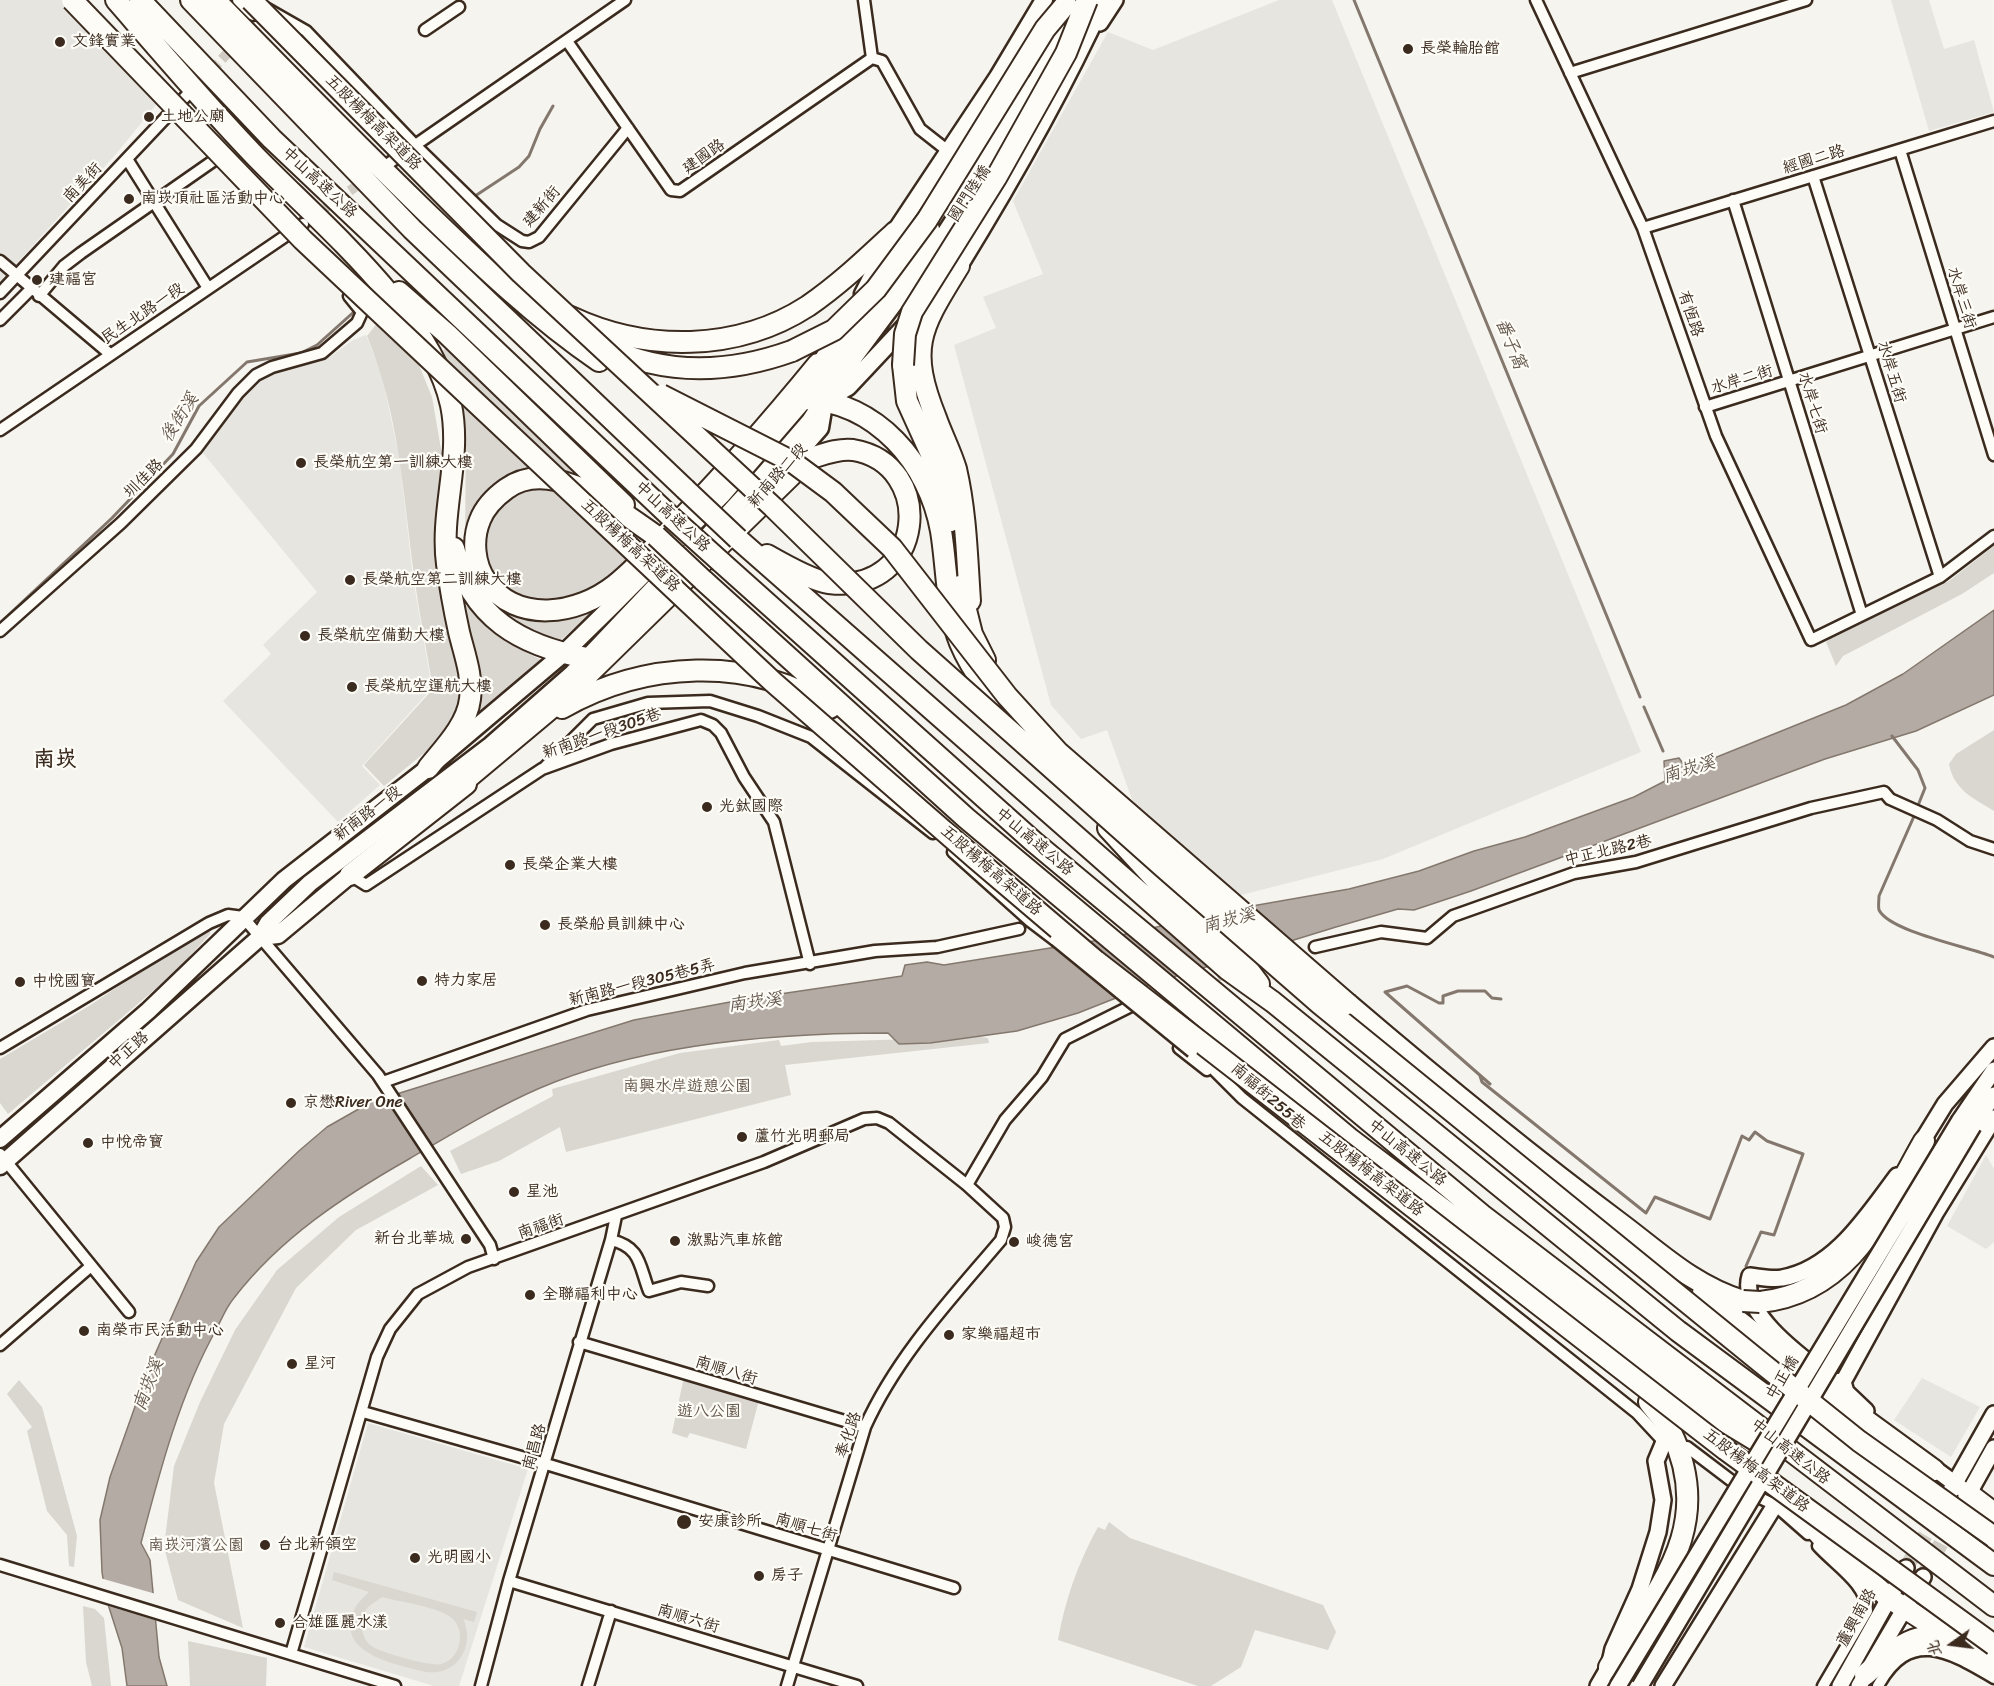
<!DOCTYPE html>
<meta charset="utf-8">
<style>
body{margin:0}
#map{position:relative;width:1994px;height:1686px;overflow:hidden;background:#f5f4ee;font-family:Sriracha,"LXGW WenKai TC",sans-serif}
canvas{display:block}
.north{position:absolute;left:1922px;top:1614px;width:60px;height:60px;-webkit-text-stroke:4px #fdfcf7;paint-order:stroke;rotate:256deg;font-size:16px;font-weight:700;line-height:24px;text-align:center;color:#3b2a1e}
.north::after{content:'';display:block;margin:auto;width:21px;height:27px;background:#3b2a1e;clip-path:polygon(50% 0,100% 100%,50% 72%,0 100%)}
</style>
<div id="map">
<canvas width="1994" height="1686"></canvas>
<div class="north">北</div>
</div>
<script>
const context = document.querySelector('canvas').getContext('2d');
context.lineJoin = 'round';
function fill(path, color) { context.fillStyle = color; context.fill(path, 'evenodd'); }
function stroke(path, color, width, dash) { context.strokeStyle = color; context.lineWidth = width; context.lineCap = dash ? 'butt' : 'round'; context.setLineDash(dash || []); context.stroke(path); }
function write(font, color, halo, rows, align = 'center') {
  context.font = font + ' Sriracha,"LXGW WenKai TC",sans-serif'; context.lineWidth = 4.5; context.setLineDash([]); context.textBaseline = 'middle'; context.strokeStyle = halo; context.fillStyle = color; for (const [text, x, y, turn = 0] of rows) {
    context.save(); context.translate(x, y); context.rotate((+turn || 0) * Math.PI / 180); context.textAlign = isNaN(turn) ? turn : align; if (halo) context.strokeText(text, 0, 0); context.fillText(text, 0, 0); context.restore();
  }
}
const built = new Path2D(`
 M0,0h66l94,100 -44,54 -116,128z
 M1279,0h53l309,752 -258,107 -146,37 -103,-91 -27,-75 -26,9 -30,-34 -97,-360 42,-17 -13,-31 60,-23 -30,-73 95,-169 45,18z
 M1891,0h38l15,49 30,-9 20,72 -65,19z
 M366,335l16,40 18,87 13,116 19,110 -70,78 18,19 -42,37 -115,-121 48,-47 -8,-9 54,-53 -119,-145 58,-71 72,-21 2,2 23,-17z
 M1986,1155l8,14v73l-8,7 -39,-23z
 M1922,1378l58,29 -29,50 -57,-37z
 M368,1423l160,46 -69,217h-25l-130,-39z`);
const green = new Path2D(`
 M378,322l36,31 18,44 10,58 -4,88 20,99 5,64 -23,34 -56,46 -20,-21 69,-76c-6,-38 -14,-76 -19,-114 -11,-82 -15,-162 -47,-239z
 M449,346l151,144 -84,-14 -46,71 -5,1 1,-118 -16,-58 -9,-20z
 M546,485l40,13 66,47c-26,24 -64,56 -101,59 -81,9 -98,-114 -5,-119z
 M1994,546v27l-32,21 -119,62 -7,10 -10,-24 5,-5 118,-56z
 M459,592h3c20,33 45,52 80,68l-76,67z
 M484,594l17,12 101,-2 -46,40 -52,-27z
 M1994,730v81c-21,-13 -40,-21 -45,-47l7,-10z
 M205,929l6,4 -38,41 -165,140 -8,-11v-44l89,-53z
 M982,1037l6,1 1,5 -204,22 6,30 -225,57 -6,-25 -61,34 -38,13 -11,-23 103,-55 -1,-7 128,-36 99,-13 2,6 31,-4z
 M421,1166l17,19 -82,45 -60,58 -72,136 -10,59 29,145 -65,-28 -14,-53 10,-81 26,-64 35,-72 42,-60 62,-53z
 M684,1377l75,23 -13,49 -56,-16 -3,5 -15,-5z
 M19,1380l23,27 35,129 -3,31 -5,-1 -2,-31 -20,-24 -20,-80 5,-4 -25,-33z
 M1109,1522l21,16 193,67 13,27 -8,18 -73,-20 -14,37 -30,19h-13l-140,-46c7,-40 20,-77 40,-113l7,3z
 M334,1572l143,40 -3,10 -11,-3c10,20 1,46 -21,52 -13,4 -27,-2 -40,-5 -26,-7 -64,-21 -48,-56 3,-7 10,-13 15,-18l-37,-12zM382,1597c18,5 52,9 67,19 18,11 13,43 -8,48 -10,3 -63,-12 -71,-19 -7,-6 -8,-15 -10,-25l8,-13z
 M83,1606l12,3 9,9 7,68h-19l-6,-24z
 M188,1641l79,17 -1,28h-76z`);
const water = new Path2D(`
 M1994,610v85l-78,36 -91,28 -354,132 -57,19 -16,-1 -62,18 -182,56 -76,30 -61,18 -87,12 -31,1 -11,-11c-111,0 -245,11 -348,55 -46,20 -88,46 -131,71 -65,37 -129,79 -175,139 -7,8 -12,20 -17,30 -37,66 -57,142 -76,215l9,17 9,97 8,29h-40l-5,-38 -16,-50 -4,-26 -2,-52 10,-43 38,-107 48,-108 23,-35 81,-77 27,-23 44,-25 263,-82 112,-21 156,-23 3,-11 22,-3 17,3 156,-25 135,-31 114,-20 70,-18 55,-20 51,-14 109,-40 31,-16 -1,-20 15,-3 8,11 159,-64 57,-31z`);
const pier = new Path2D(`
 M100,1578l56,16 2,27 -53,-16z`);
const stream = new Path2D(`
 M1354,0l286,697
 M472,198l47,-31 10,-11 11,-27 13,-23
 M0,623l112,-105 61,-64 26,-48 48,-44 54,-9 16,-8 39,-35
 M1644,707l19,44
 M1892,736l26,34 7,18 -8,20
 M1915,814l-36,82c0,4 -1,10 0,14 11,22 91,37 115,47
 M1480,1076l2,6 164,131 9,-16 55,22 32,-83 7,4 6,-8 12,9 36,13 -29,81 -13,-3 -15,34
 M1490,1084l-105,-92 22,-6 32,17h4v-7l15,-5h27l7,7 9,1`);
const streetTunnel = new Path2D(`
 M191,92l47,-50
 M313,217l56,-40
 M1146,1000l125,-41`);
const secondaryTunnel = new Path2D(`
 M1906,1568l36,-61
 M1923,1577l32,-60`);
const street = new Path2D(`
 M238,0l15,15
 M864,0l8,58
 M1536,0l107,228 73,208 95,204 129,-63 54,-41
 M264,7l42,24 109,114 82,80 25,16 7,1 10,-5 89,-109
 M425,30l34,-23
 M567,41l104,149 9,1 192,-133
 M872,58l10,3 38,68 28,22
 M1570,73l236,-73
 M1900,150l94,305
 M127,159l81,129
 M385,166l240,-166
 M1813,176l127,401
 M1733,200l129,415
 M1643,228l351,-107
 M0,261l110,93
 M0,293l188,-199
 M39,296l25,-30 17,-13 132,-92
 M0,320l31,-31
 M1705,407l289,-90
 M0,430l303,-206
 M0,631l121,-108 75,-74 42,-56 18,-18 16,-8 50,-14 35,-30 5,-11 -13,-16
 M545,767l48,-48 55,-16 62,-2 48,15 53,21 122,96
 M953,852l77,69 25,19
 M350,875l16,10 176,-116 69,-25 90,-24 12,5 8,8 23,44 30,45 36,142
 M1315,947l66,-15 46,6 26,-22 121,-43 62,-11 175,-54 73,-16 6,7 47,21 33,21 24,8
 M1187,1043l55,55 395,315 27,29
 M0,1048l209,-125 19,-8 15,2 135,158 112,170 4,14
 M1179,1048l28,22
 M383,1082l204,-72 158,-37 130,-22 62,-4 82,-18
 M0,1154l129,158
 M967,1185l38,-65 37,-43 23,-38 72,-36 3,2
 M611,1240c30,7 28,25 38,51l32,-9 27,4
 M579,1342l286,85
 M0,1345l91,-79
 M363,1412l183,52 408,124
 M1687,1447l58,44 30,14 33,29
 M1818,1546c18,20 49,38 49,65l-44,75
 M0,1565l395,121
 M509,1581l348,105
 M291,1654l86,-297 13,-28 28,-35 50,-27 296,-105 100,-43 13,-1 12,5 78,62 36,33 2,9 -4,13c-50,59 -104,116 -136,187l-78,259
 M481,1686l28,-105 102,-341 5,-24
 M588,1686l23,-75
 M1878,1686c32,-58 70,-35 116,-8`);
const secondary = new Path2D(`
 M1100,23l15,-23
 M1960,1120l34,-50
 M1973,1126l21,-31
 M1918,1148l27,-44 49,-57
 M1843,1382l-10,-1c-26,-20 -95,-67 -83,-105 10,1 22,4 32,2 52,-9 85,-62 115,-102
 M1866,1411l-20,-19 -3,-10 93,-170 58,-94
 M1927,1463l42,31
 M1950,1492l44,-78
 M1964,1502l30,-54
 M1598,1686l11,-19 4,-18 27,-60 18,-57 5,-32 -7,-39 8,-19
 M1663,1686l112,-181
 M1840,1686l66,-118
 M1859,1686l64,-109`);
const primary = new Path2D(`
 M950,200l73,-118
 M950,276l9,-10c53,-86 103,-174 145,-266
 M863,294l32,-62 103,-155 46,-77
 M815,373l29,-50
 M825,400l23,-13 61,-65
 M784,469l36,-41 4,-24
 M260,937l8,-14 42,-40 181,-138 81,-71 110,-116 26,-22 52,-57 50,-58 30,-45 99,-133 58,-90 80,-146
 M260,937l18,-2 72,-60
 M0,1139l148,-128 136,-131 144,-112 135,-114 50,-49 110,-111 82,-95 68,-86 58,-84
 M0,1166l267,-235`);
const highway = new Path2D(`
 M116,0c46,53 91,106 140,157 64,66 175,157 195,248 11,54 -11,106 -4,159 3,23 7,45 12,68 5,21 14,44 11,67 -3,26 -26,49 -42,69
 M140,0l132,139 399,378
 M191,0l221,229 273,260
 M215,0c70,72 140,143 212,213 55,53 109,105 172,148
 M959,266c-38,62 -52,80 -23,152 6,17 15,34 20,51 10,43 11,88 14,132
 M399,292l48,42 177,171
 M571,317c75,35 166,35 237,-11 32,-22 59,-48 87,-74
 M603,346c62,30 125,28 189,5
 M903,365l4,36 34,75 10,45
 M805,399c71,3 124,64 136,132 6,36 5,78 19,112 15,36 44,67 69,97
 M656,536c-38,-26 -104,-81 -150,-47 -11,8 -21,18 -26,31 -8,19 -6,44 6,61 31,43 91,34 129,4 23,-18 42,-41 61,-61 50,-51 97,-105 142,-160
 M738,539l489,430 46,33 405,329 316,234
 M454,548c17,70 67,98 133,110
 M721,562l313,280 448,373 512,391
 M703,580l263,238 383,320 373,282 38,23
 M960,586l12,48 13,26
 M562,708c81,-46 188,-54 268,0
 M457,791l7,-10 104,-87 240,-235c14,-4 30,-11 45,-9 84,14 73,145 -24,133 -16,-2 -48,-20 -62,-28
 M1108,828l58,63 78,73 15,20
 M350,875l116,-91
 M1348,1004c89,76 179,150 273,220 40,30 73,62 122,77
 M1703,1293l146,115 85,62
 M1760,1302c91,-9 124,-91 164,-161
 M1969,1494l25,19
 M1796,1508l32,36 61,54 105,67
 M1609,1667c48,-78 108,-140 62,-235 -5,-11 -15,-20 -22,-30
 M1865,1675c15,-14 42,-40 65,-38 6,1 13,4 18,6`);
const streetBridge = new Path2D(`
 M1055,940l137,112`);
const secondaryBridge = new Path2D(`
 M1618,1686l342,-566
 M1640,1686l333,-560`);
const highwayBridge = new Path2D(`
 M72,0l231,240 470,442 203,177 120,102 630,489 268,195
 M251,0l270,273 252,234 146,143 244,217 157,137 444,361 95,76 135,96
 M792,351l42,-21 42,-41 51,-69 118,-191 21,-25
 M903,365l2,-31 7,-22 84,-134 70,-125 21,-53
 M661,395l130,66 42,31 59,56 115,148 51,56 290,252
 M685,489l53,50
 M671,517l50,45
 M656,536l47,44
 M1743,1301l17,1`);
const markers = [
 [60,42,6,"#3b2a1e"],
 [1408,49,6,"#3b2a1e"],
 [149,117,6,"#3b2a1e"],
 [129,199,6,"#3b2a1e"],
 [37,280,6,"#3b2a1e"],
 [301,463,6,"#3b2a1e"],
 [350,580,6,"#3b2a1e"],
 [305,636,6,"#3b2a1e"],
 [352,687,6,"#3b2a1e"],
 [707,807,6,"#3b2a1e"],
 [510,865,6,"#3b2a1e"],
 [545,925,6,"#3b2a1e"],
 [422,981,6,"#3b2a1e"],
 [20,982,6,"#3b2a1e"],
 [291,1103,6,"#3b2a1e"],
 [742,1137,6,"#3b2a1e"],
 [88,1143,6,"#3b2a1e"],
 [514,1192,6,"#3b2a1e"],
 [466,1239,6,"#3b2a1e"],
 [675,1241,6,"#3b2a1e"],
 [1014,1242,6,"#3b2a1e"],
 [530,1295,6,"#3b2a1e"],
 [84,1331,6,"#3b2a1e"],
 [949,1335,6,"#3b2a1e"],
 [292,1364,6,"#3b2a1e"],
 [684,1522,8,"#3b2a1e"],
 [265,1545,6,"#3b2a1e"],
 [415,1558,6,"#3b2a1e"],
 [759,1576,6,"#3b2a1e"],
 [280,1623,6,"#3b2a1e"]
];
const poiNames = [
 ["文鋒實業",72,42],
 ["長榮輪胎館",1420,49],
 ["土地公廟",161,117],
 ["南崁頂社區活動中心",141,199],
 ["建福宮",49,280],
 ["長榮航空第一訓練大樓",313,463],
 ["長榮航空第二訓練大樓",362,580],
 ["長榮航空備勤大樓",317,636],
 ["長榮航空運航大樓",364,687],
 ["光鈦國際",719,807],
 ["長榮企業大樓",522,865],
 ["長榮船員訓練中心",557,925],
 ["特力家居",434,981],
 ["中悅國寶",32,982],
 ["京懋River One",303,1103],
 ["蘆竹光明郵局",754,1137],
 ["中悅帝寶",100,1143],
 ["星池",526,1192],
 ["新台北華城",454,1239,"right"],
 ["激點汽車旅館",687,1241],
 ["峻德宮",1026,1242],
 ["全聯福利中心",542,1295],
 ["南榮市民活動中心",96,1331],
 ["家樂福超市",961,1335],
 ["星河",304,1364],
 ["安康診所",698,1522],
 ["台北新領空",277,1545],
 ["光明國小",427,1558],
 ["房子",771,1576],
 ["合雄匯麗水漾",292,1623]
];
const streetNames = [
 ["五股楊梅高架道路",373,123,45],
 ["建國路",704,157,-35],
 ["經國二路",1814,160,-17],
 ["南美街",83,183,-47],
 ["中山高速公路",319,183,43],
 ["國門陸橋",970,194,-57],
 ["建新街",542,207,-49],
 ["水岸三街",1961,298,73],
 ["民生北路一段",143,314,-34],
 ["有恆路",1690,314,71],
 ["水岸五街",1891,372,73],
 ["水岸二街",1742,380,-17],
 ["水岸七街",1812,403,73],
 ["新南路二段",778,476,-48],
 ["圳佳路",144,479,-45],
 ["中山高速公路",672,517,43],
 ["五股楊梅高架道路",630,546,43],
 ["新南路一段305巷",602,734,-19],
 ["新南路一段",368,814,-37],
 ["中山高速公路",1034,842,40],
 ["中正北路2巷",1608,851,-13],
 ["五股楊梅高架道路",991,871,41],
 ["新南路一段305巷5弄",642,983,-14],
 ["中正路",129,1051,-42],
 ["南福街255巷",1268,1097,41],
 ["中山高速公路",1407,1153,39],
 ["五股楊梅高架道路",1371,1174,38],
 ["南福街",541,1227,-19],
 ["南順八街",726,1371,17],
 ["中正橋",1783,1378,-59],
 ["奉化路",849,1435,-71],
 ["南昌路",535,1447,-74],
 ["中山高速公路",1790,1452,38],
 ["五股楊梅高架道路",1756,1471,37],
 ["南順七街",806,1528,17],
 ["蘆興南路",1857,1618,-61],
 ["南順六街",688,1619,17]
];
const parkNames = [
 ["南興水岸遊憩公園",687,1087],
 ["遊八公園",709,1412],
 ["南崁河濱公園",196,1546]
];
const waterNames = [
 ["番子窩",1510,344,68],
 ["後街溪",180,418,-57],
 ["南崁溪",1689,770,-17],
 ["南崁溪",1229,921,-15],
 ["南崁溪",755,1003,-7],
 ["南崁溪",149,1385,-69]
];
const districtNames = [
 ["南崁",55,760]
];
fill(built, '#e7e5df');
fill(green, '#dad6d0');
fill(water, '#b4aca4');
stroke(water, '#84786e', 1.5);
fill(pier, '#f5f4ee');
stroke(stream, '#84786e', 3);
stroke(streetTunnel, '#d0ccc4', 10, [10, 5]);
stroke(secondaryTunnel, '#d0ccc4', 15, [15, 8]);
stroke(street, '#3b2a1e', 15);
stroke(secondary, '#3b2a1e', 20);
stroke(primary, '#3b2a1e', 21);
stroke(highway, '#3b2a1e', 24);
stroke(street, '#fdfcf7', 10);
stroke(secondary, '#fdfcf7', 15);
stroke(primary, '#fdfcf7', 16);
stroke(highway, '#fdfcf7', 20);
stroke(streetBridge, '#3b2a1e', 15, []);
stroke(secondaryBridge, '#3b2a1e', 20, []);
stroke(highwayBridge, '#3b2a1e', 24, []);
stroke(streetBridge, '#fdfcf7', 10);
stroke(secondaryBridge, '#fdfcf7', 15);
stroke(highwayBridge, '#fdfcf7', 20);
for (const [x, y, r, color] of markers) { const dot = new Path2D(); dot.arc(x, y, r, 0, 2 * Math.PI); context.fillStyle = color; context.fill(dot); stroke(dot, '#fdfcf7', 2); }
write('16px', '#3b2a1e', '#fdfcf7', poiNames, 'left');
write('16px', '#3b2a1e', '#fdfcf7', streetNames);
write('16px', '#63554a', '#fdfcf7', parkNames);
write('italic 18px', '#65584d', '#fdfcf7', waterNames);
write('bold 22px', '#3b2a1e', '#fdfcf7', districtNames);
</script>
